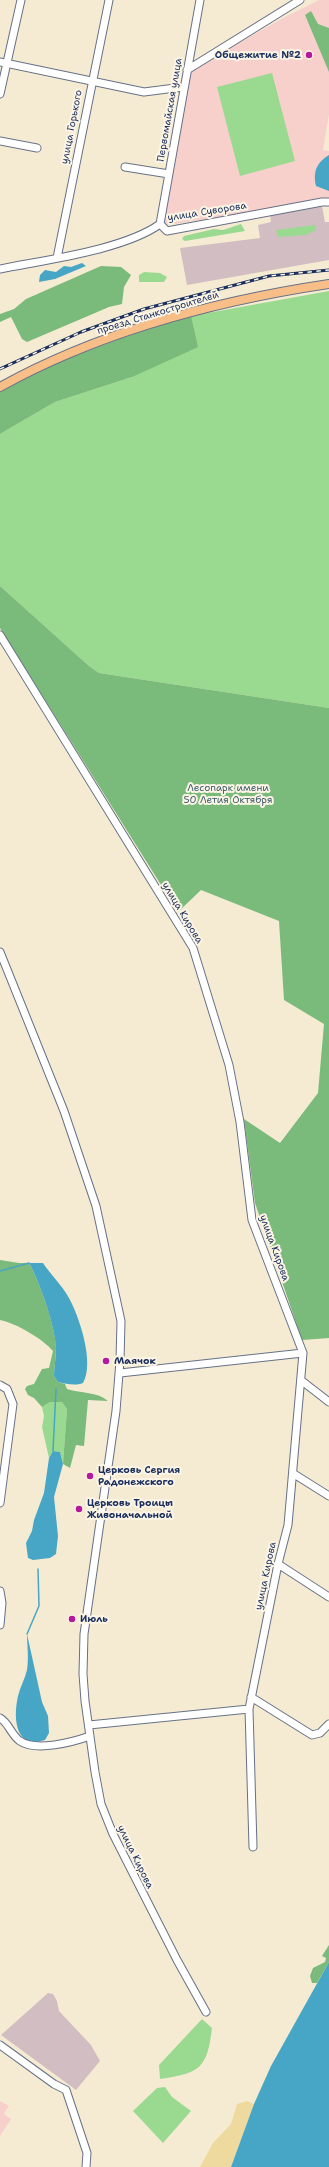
<!DOCTYPE html>
<meta charset="utf-8">
<style>
body{margin:0}
canvas{display:block;background:#f4ebd2}
</style>
<canvas width="329" height="2167"></canvas>
<script>
const context = document.querySelector('canvas').getContext('2d');
context.lineJoin = 'round';
function fill(path, color) { context.fillStyle = color; context.fill(path, 'evenodd'); }
function stroke(path, color, width, dash) { context.strokeStyle = color; context.lineWidth = width; context.lineCap = dash ? 'butt' : 'round'; context.setLineDash(dash || []); context.stroke(path); }
function write(font, color, halo, rows, align = 'center') {
  context.font = font + ' "Shantell Sans",sans-serif'; context.lineWidth = 4; context.setLineDash([]); context.textBaseline = 'middle'; context.strokeStyle = halo; context.fillStyle = color; for (const [text, x, y, turn = 0] of rows) {
    context.save(); context.translate(x, y); context.rotate((+turn || 0) * Math.PI / 180); context.textAlign = isNaN(turn) ? turn : align; if (halo) context.strokeText(text, 0, 0); context.fillText(text, 0, 0); context.restore();
  }
}
const built = new Path2D(`
 M319,0h10v114l-6,36 6,1v49l-162,25 -4,-4 1,-15 28,-137 93,-52z
 M0,2101l9,5 -5,8 7,5 -11,17z`);
const industrial = new Path2D(`
 M322,206l3,16h4v38l-142,25 -7,-37 80,-10 -2,-13 13,-3 -1,-7z
 M48,1993l5,1 4,7 2,10 32,34 9,16 -24,29 -75,-55z`);
const green = new Path2D(`
 M272,73l23,88 -55,15 -23,-89z
 M241,224l4,7 -60,10 -3,-2 2,-3 30,-7 9,1z
 M315,225l1,5 -10,5 -28,2 -2,-7z
 M144,272l16,1 7,4 -3,5h-25v-7z
 M329,291v417l-230,-35 -10,-7 -89,-80v-152l55,-32 77,-25 59,-61z
 M50,1402h12l5,7 -4,55 -3,-12 -7,-1 -4,7 -7,-31 2,-11 -2,-9z
 M202,2019l10,9c-5,41 -12,45 -52,51l-1,-14z
 M165,2087l7,10 19,14 -28,32 -30,-32 24,-23z`);
const forest = new Path2D(`
 M311,11l7,13 11,4v44l-24,-57z
 M101,266l20,1 10,8 -7,12 -2,17 -13,3 -82,35 -5,-3 -11,-22 -11,5v-8l14,-5 12,-10z
 M191,316l7,31 -66,30 -77,25 -55,32v-43c60,-33 125,-55 191,-75z
 M0,586l89,80 10,7 230,35v630l-27,2 -47,-137 -11,-84 36,24 38,-50 6,-69 -40,-24 -5,-79 -78,-31 -23,22 -178,-284z
 M0,1260l19,3h10c10,17 27,65 27,85 0,10 -2,19 -2,28l4,6 7,2 2,5c15,5 29,2 41,12l-20,-1 -4,46 -8,-1 -6,23 -7,-4 4,-55 -5,-7h-12l-8,5 -8,-9 -6,-3 -3,-6 2,-3 7,-2 8,-15 7,-1 4,-17c-10,-12 -37,-28 -53,-31z
 M329,1945v17l-12,21h-5l-2,-7 3,-8 12,-6 1,-4 -4,-2z`);
const sand = new Path2D(`
 M247,2101l7,3 -23,63h-31l13,-24 18,-19 6,-20z`);
const water = new Path2D(`
 M329,155v36l-13,-5c-3,-14 0,-23 13,-31z
 M82,263l4,3 -31,13 -16,3 1,-7 5,-5 11,2 8,-6 7,1z
 M29,1263h14c8,12 19,22 26,35 10,18 26,65 14,85 -8,3 -16,1 -25,-1l-4,-6c0,-9 2,-18 2,-27 0,-21 -17,-69 -27,-86z
 M53,1451l7,1 3,12 -9,33 4,39 -2,18 -6,4 -17,2 -5,-2 -2,-15 6,-12 2,-11 10,-27 5,-35z
 M27,1634l15,68 6,14 1,17 -4,7c-30,10 -32,-22 -27,-44 2,-9 7,-17 9,-26 2,-13 0,-24 0,-36z
 M329,1962v205h-98l23,-63 17,-38z`);
const stream = new Path2D(`
 M0,1271l29,-8
 M53,1451l3,-62
 M27,1634l12,-28 -1,-37`);
const minor = new Path2D(`
 M0,62l144,30 39,-5
 M187,70l113,-70
 M0,94l21,-94
 M0,141l37,7
 M125,167l44,7
 M160,224l40,-224
 M160,224l7,7 155,-29h7
 M57,258l52,-258
 M0,269c44,-9 124,-19 160,-45
 M0,635l193,313 36,117 11,57 12,98 51,133 -15,172 -10,39 -29,145 4,138
 M0,952l64,159 32,95 25,115 -1,40 -4,50 -32,223 -1,40 2,27 10,71 6,32 12,30 64,126 29,52
 M120,1373l183,-20
 M302,1381l27,21
 M0,1385l7,4 6,15 -13,99
 M294,1474l35,22
 M278,1564l51,33
 M0,1591l2,12 -2,22
 M251,1697l61,38 8,-2 9,-9
 M0,1718c9,5 11,17 20,23 16,11 53,1 70,-5
 M89,1725l160,-16
 M0,2045l54,39 12,6 21,63 -1,14`);
const major = new Path2D(`
 M0,387c101,-56 215,-86 329,-103`);
const rail = new Path2D(`
 M0,369l81,-37 63,-23 125,-33 60,-6`);
const markers = [
 [309,55,4,"#b5179e"],
 [106,1361,4,"#b5179e"],
 [90,1476,4,"#b5179e"],
 [79,1509,4,"#b5179e"],
 [72,1619,4,"#b5179e"]
];
const poiNames = [
 ["Общежитие №2",301,55,"right"],
 ["Маячок",114,1361],
 ["Церковь Сергия",98,1470],
 ["Радонежского",98,1482],
 ["Церковь Троицы",87,1503],
 ["Живоначальной",87,1515],
 ["Июль",80,1619]
];
const streetNames = [
 ["Первомайская улица",170,110,-80],
 ["улица Горького",72,127,-79],
 ["улица Суворова",207,212,-9],
 ["проезд Станкостроителей",158,313,-17],
 ["улица Кирова",182,913,59],
 ["улица Кирова",274,1248,70],
 ["улица Кирова",266,1576,-78],
 ["улица Кирова",135,1857,64]
];
const parkNames = [
 ["Лесопарк имени",228,788],
 ["50 Летия Октября",228,800]
];
fill(built, '#f7d0cb');
fill(industrial, '#d2bec2');
fill(green, '#99da90');
fill(forest, '#7aba7a');
fill(sand, '#eeda9e');
fill(water, '#47a6c6');
stroke(stream, '#47a6c6', 1.5);
stroke(minor, '#677187', 9);
stroke(major, '#677187', 10);
stroke(minor, '#fff', 7);
stroke(major, '#f7be88', 8);
stroke(rail, '#1b2f5e', 3);
stroke(rail, '#fcf5e5', 1.5, [4.5]);
for (const [x, y, r, color] of markers) { const dot = new Path2D(); dot.arc(x, y, r, 0, 2 * Math.PI); context.fillStyle = color; context.fill(dot); stroke(dot, '#fcf5e5', 1.5); }
write('bold 10px', '#1b2f5e', '#fcf5e5', poiNames, 'left');
write('10px', '#1b2f5e', '#fcf5e5', streetNames);
write('10px', '#3a5a6a', '#fcf5e5', parkNames);
</script>
